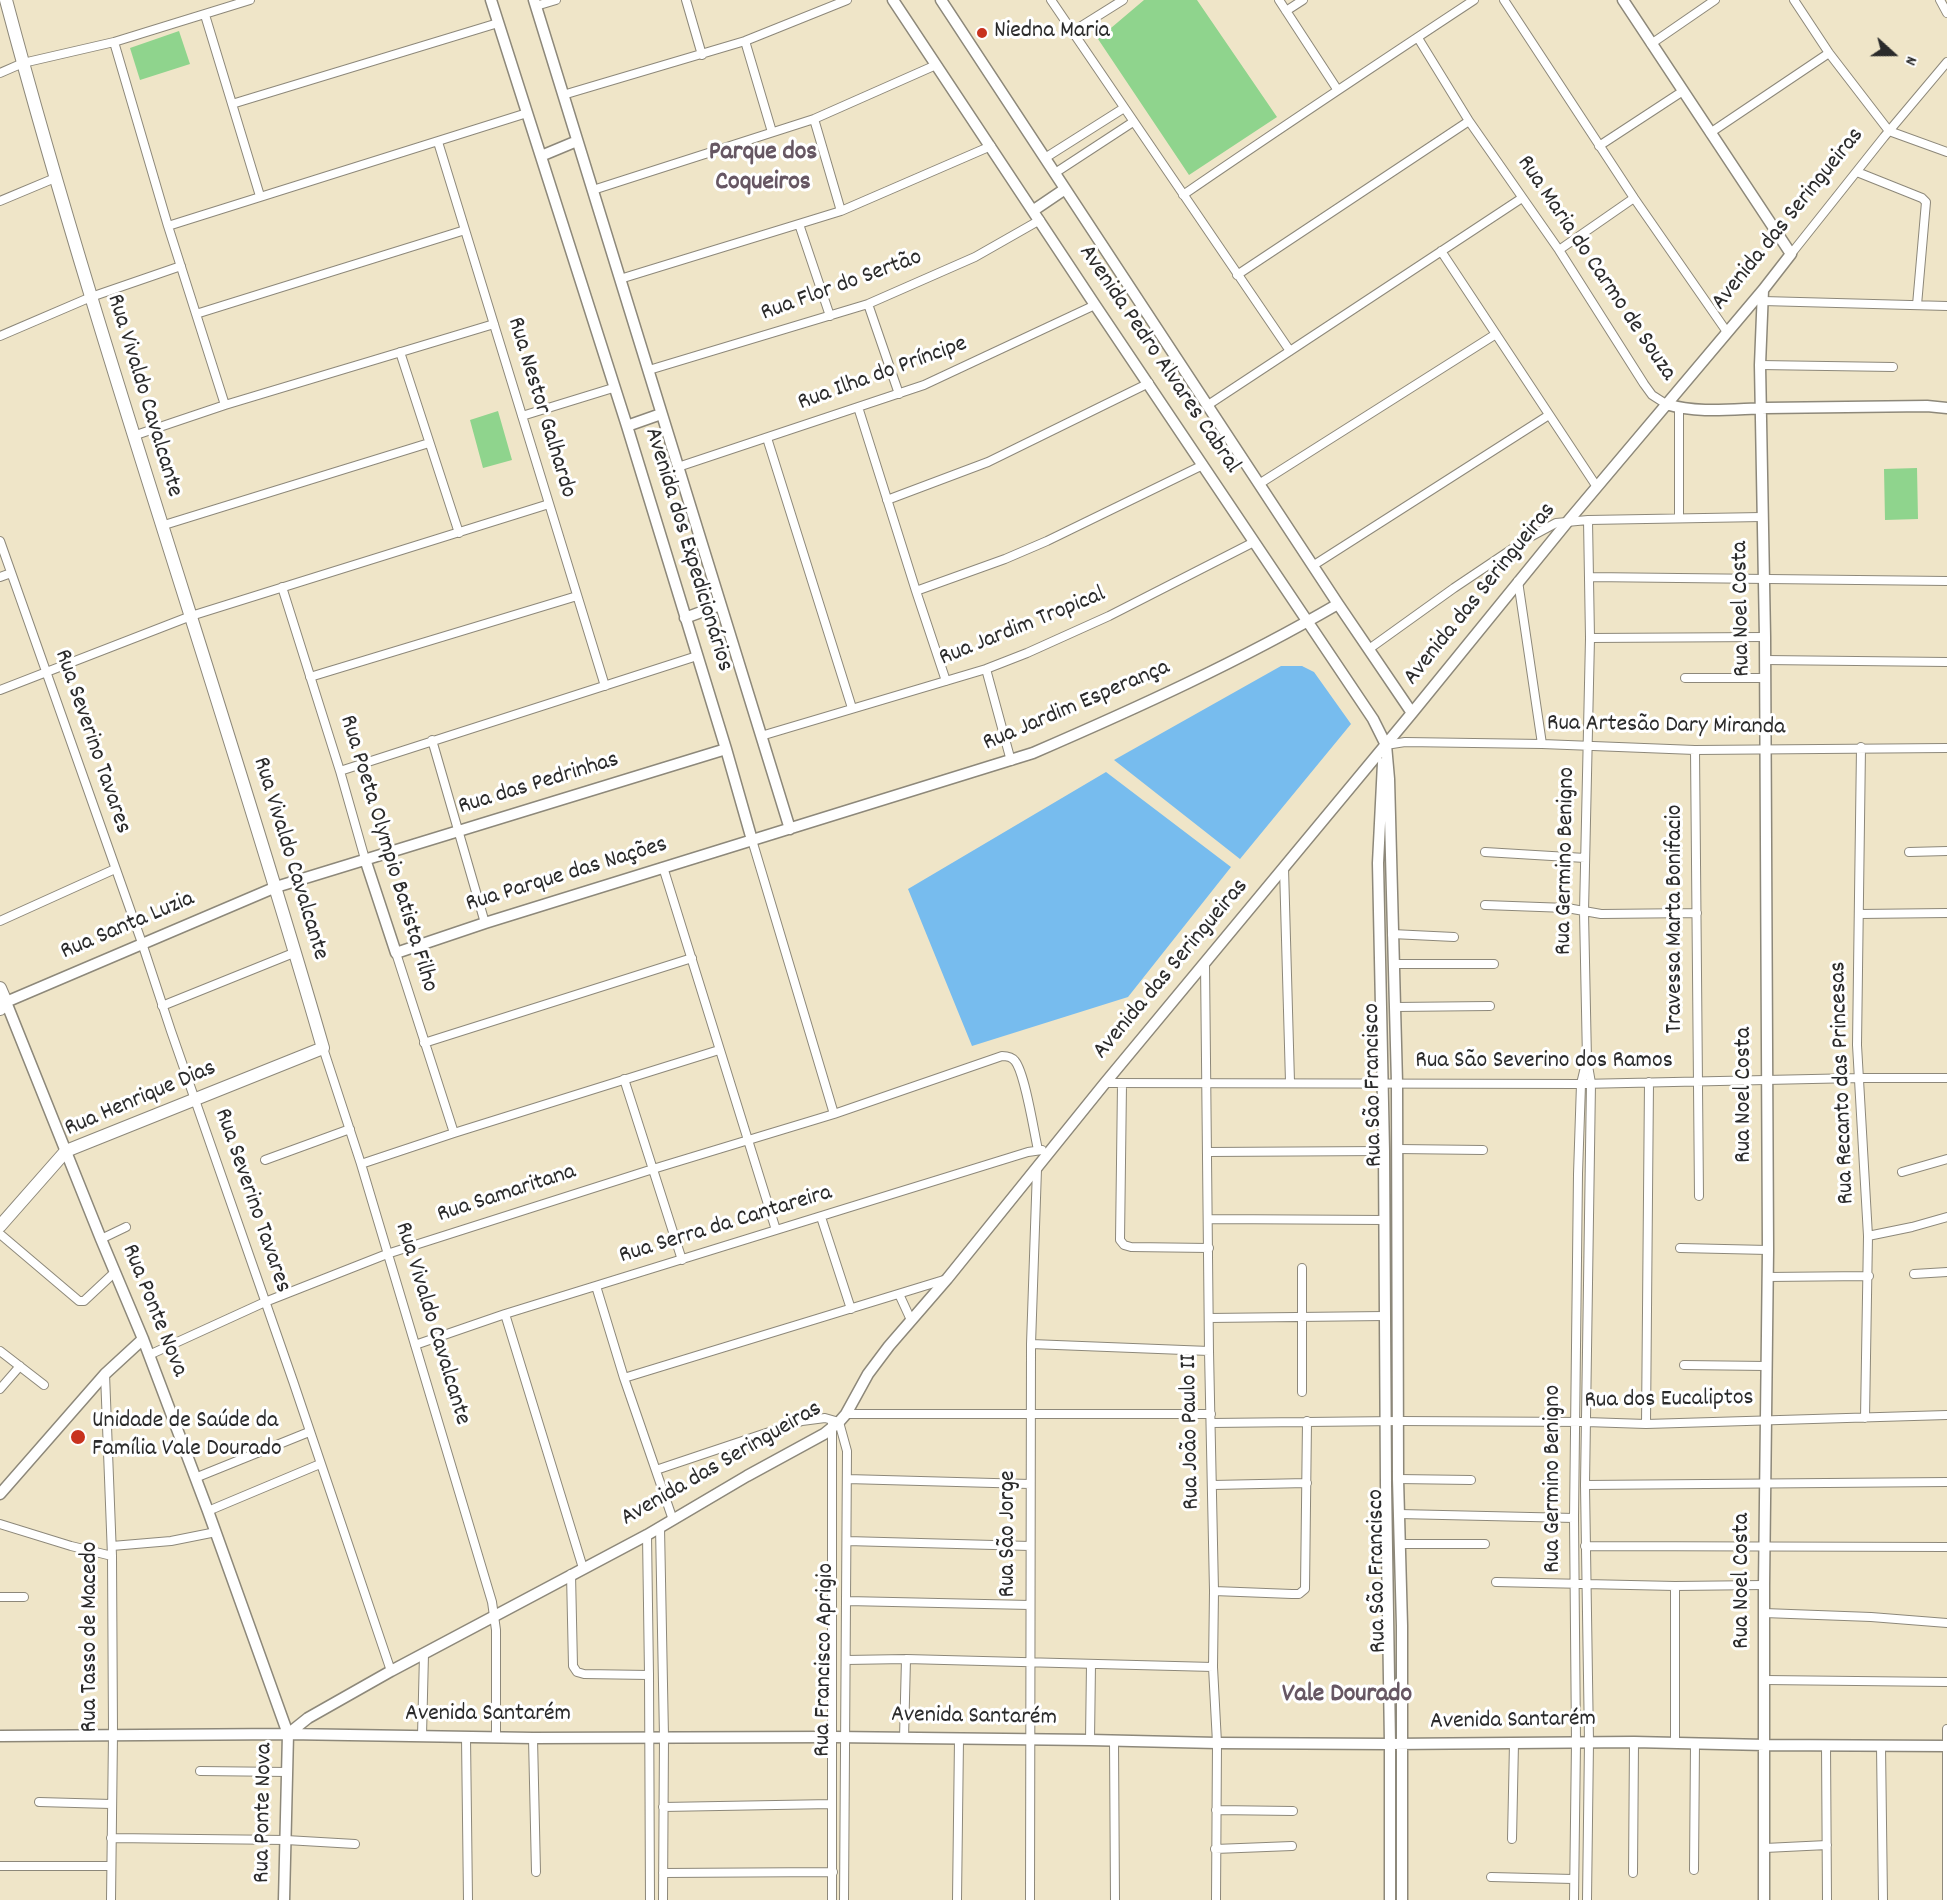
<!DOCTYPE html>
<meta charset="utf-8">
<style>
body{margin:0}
#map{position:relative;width:1947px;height:1900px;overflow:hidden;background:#efe5c8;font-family:Dekko,sans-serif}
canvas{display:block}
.north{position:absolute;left:1863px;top:24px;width:60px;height:60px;-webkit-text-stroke:4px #fff;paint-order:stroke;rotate:111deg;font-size:16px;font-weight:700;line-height:24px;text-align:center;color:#2b2b2b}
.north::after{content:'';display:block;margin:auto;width:21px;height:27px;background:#2b2b2b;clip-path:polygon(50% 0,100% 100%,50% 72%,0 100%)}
</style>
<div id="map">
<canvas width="1947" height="1900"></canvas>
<div class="north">N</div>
</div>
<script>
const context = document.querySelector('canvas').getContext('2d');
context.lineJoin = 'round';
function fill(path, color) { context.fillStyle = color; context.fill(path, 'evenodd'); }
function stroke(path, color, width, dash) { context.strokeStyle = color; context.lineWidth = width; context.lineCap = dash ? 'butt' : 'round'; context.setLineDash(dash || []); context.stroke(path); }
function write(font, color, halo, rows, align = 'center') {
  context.font = font + ' Dekko,sans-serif'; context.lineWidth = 6; context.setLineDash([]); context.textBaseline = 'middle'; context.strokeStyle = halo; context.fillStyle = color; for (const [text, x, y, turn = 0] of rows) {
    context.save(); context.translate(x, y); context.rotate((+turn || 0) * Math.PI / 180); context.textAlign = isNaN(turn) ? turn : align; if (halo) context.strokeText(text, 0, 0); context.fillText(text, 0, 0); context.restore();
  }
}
const green = new Path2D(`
 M1144,0h53l80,117 -88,58 -91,-136z
 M179,31l11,33 -50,16 -10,-32z
 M498,411l14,49 -29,8 -13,-48z
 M1917,468l1,51 -33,1 -1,-51z`);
const water = new Path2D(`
 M1281,666h21l12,6 37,52 -111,135 -126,-99z
 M1106,772l125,95 -103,130 -156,49 -64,-157z`);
const minor = new Path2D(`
 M686,0l16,55
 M1051,0l239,351
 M1279,0l58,89
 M1504,0l130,198 93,134
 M1794,0l35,53 60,78 58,21
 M1940,0l7,13
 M536,6l20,-6
 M1286,11l17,-11
 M205,15l55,181
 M1072,32l51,-32
 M1418,38l51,83 90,129 85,134 8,11 14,9
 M745,41l27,91
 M114,42l54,184 57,179
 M1651,44l64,-44
 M0,73l23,-10 91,-21 136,-42
 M563,95l182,-54 102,-41
 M232,104l266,-81
 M814,119l27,92
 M1710,133l119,-80
 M438,142l167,544
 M1599,146l84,-55
 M1045,158l79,-50
 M1857,172l65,26 4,4 -9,103
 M1055,173l78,-51
 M593,190l221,-71 122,-54
 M1183,195c96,-66 194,-131 291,-195
 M0,201l55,-23
 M799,224l31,92
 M168,226l359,-113
 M1559,250l75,-52
 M1441,251l156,236
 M1791,254l93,-117 63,-75
 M1237,275l232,-154
 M620,279l221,-68 150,-65
 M1763,301l184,5
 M868,304l31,90
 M196,314l269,-84
 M0,336l91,-39 90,-31
 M400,352l59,181
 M1760,365l133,2
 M649,370l219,-66 107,-47 65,-37
 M1208,405l314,-207
 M858,407l58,184 30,90
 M522,416l91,-28
 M133,436l92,-31 269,-81
 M767,438l85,270
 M678,467l246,-82 171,-80
 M1259,484l237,-150
 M887,500l101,-38 161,-79
 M1679,518v-110
 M161,526l268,-83
 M0,541l142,402 29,88 122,350 98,290
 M1314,565l235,-150
 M0,577l11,-4
 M1589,577l358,4
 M1518,581l24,163
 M282,587l58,184 25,88
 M916,591l89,-32 42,-18 156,-76
 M1590,638l175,-1
 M1369,649l85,-61 76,-51 26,-14 32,-3 174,-3
 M1765,660l182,2
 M986,669l25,92
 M310,677l267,-81
 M1685,678h80
 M0,690l191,-74 358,-112
 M761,736l225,-67 41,-16 82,-37 145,-74
 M432,740l53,183
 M1386,745l19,-3 137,2 153,6 252,-2
 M1861,747l-4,298 11,191 -3,182
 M1695,750l4,446
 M340,771l357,-115
 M752,840l82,274
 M1485,852l100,6
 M1909,852l38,-1
 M663,867l113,363
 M1284,868l6,214
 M1485,905l82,3 34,6 96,-1
 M1859,914l88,-1
 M0,921l115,-52
 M1392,934l62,3
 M396,953l58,180
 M1205,963l4,388 5,240 -1,76 4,76 -1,157
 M1394,964h100
 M162,1006l134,-54
 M1395,1007l95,-1
 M424,1043l268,-85
 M323,1048l38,116 131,438 4,28v107
 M624,1079l58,181
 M1105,1083l476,1 277,-6h89
 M1122,1084l-2,156 4,5 7,2 78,1
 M1398,1149l85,1
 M1207,1152l177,-1
 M265,1160l85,-31
 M361,1164l93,-31 265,-83
 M1902,1172l45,-13
 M821,1217l30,92
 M1209,1219l176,1
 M0,1234l79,67h5l31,-29
 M1868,1236l44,-9 35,-10
 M101,1239l25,-12
 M1680,1248l88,2
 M1302,1268v124
 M1914,1274l33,-2
 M1767,1277l102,-1
 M596,1286l28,92 49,142
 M899,1294l12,26
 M505,1314l78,254
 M1209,1318l176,-2
 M1031,1344l178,7
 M415,1345l90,-31 523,-162 14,-2
 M0,1351l44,34
 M149,1355l116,-53 122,-48 266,-85 181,-55 168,-58c5,0 10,1 13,5 10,12 19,71 23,89
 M1684,1365l82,1
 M105,1374l7,182 1,178 -2,166
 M624,1378l323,-99
 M0,1389l20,-23
 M846,1414h365
 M1211,1423l188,-2 187,1 60,2 301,-9
 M1646,1424l3,-342
 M656,1470l146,-49 23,-3 14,4 8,29 -3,449
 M195,1478l114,-46
 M847,1479l183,5
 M1398,1479l73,1
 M1213,1485l94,-2
 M1585,1485l362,-3
 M208,1511l112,-47
 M1399,1514l175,4
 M0,1524l71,22 41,10
 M660,1527l4,210 -1,163
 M647,1535l2,140 1,225
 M847,1541l183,5
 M1399,1544h86
 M112,1546l59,-5 45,-9
 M1585,1546l362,1
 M571,1574l2,92 4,6 7,2 65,1
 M1496,1582l179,4 89,-1
 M1675,1586v156
 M1214,1591l78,3h7l6,-5 2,-168
 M0,1597h24
 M847,1601l183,4
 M1764,1613l107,4 76,6
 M846,1660l60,-1 307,8
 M1765,1680l182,2
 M422,1736l2,-82
 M466,1737l2,163
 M533,1738l3,134
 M904,1738l2,-79
 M1090,1740l1,-76
 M1114,1741l1,159
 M1826,1745l1,155
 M1881,1746l2,154
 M200,1771l87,1
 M39,1802l72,2
 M663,1807l169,-3
 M1216,1810l77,1
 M111,1838l175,2 69,4
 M1512,1839l2,-96
 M1765,1848l62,-3
 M1215,1849l77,-3
 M0,1866h111
 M1694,1870l1,-127
 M663,1873l170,-1
 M1633,1873l1,-131
 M1491,1877l82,2
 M832,1900v-476
 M957,1900l2,-161
 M1030,1900l1,-556 6,-175
 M1574,1900l2,-158 -2,-224 4,-344 3,-90 5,-21
 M1587,1900l2,-158 -4,-257 6,-402 -4,-23 -3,-148 6,-274 -2,-118
 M1947,1900v-171`);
const tertiary = new Path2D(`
 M491,0l136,426 99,323 26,91
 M534,0l256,829
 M893,0l202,305 278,414 13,26 3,34 8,304 1,396 4,147v274
 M941,0l397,604 74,109
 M541,156l36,-15
 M1034,210l31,-21
 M1763,290l-3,75 5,272 3,613 -4,335v315
 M1666,404c33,10 66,5 100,4 54,-1 107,-1 161,-2l20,2
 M627,426l34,-12
 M685,618l35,-13
 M1383,763l-5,100 6,288 2,333 4,260v156
 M365,859l31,94 89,-30 548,-170c104,-45 207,-92 305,-149
 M0,1494l105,-120 38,-35
 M288,1734l20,-16 83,-47 256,-136 100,-59 77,-42 15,-12 7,-8 22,-40 21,-28 58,-67 158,-196 307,-370 157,-193 194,-230 28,-36 -168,-254
 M0,1736l288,-2 245,4 300,-1 257,3 127,3 173,1 244,-2 131,3 182,1
 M284,1900l4,-166 -80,-223 -65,-172 -42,-100 -95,-237 270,-115 450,-138`);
const secondary = new Path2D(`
 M0,988l6,14 -6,7
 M0,1226l66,-75 257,-103c-101,-351 -223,-695 -317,-1048`);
const markers = [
 [982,33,6,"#c8321e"],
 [78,1437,8,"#c8321e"]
];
const poiNames = [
 ["Niedna Maria",994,33],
 ["Unidade de Saúde da",92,1423],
 ["Família Vale Dourado",92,1451]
];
const streetNames = [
 ["Avenida das Seringueiras",1789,220,-51],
 ["Rua Maria do Carmo de Souza",1595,269,56],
 ["Rua Flor do Sertão",842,287,-20],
 ["Avenida Pedro Alvares Cabral",1158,360,56],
 ["Rua Ilha do Príncipe",883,375,-20],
 ["Rua Vivaldo Cavalcante",143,396,73],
 ["Rua Nestor Galhardo",540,408,73],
 ["Avenida dos Expedicionários",687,550,73],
 ["Avenida das Seringueiras",1481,595,-51],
 ["Rua Noel Costa",1743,609,-91],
 ["Rua Jardim Tropical",1023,628,-22],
 ["Rua Jardim Esperança",1077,707,-23],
 ["Rua Artesão Dary Miranda",1666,727,1],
 ["Rua Severino Tavares",91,742,71],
 ["Rua das Pedrinhas",539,785,-17],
 ["Rua Poeta Olympio Batista Filho",387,854,73],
 ["Rua Vivaldo Cavalcante",289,859,73],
 ["Rua Germino Benigno",1567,861,-89],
 ["Rua Parque das Nações",567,876,-17],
 ["Travessa Marta Bonifacio",1677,919,-90],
 ["Rua Santa Luzia",128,927,-23],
 ["Avenida das Seringueiras",1172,970,-50],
 ["Rua São Severino dos Ramos",1544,1063],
 ["Rua Recanto das Princesas",1844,1083,-92],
 ["Rua São Francisco",1375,1085,-91],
 ["Rua Noel Costa",1746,1095,-90],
 ["Rua Henrique Dias",141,1100,-23],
 ["Rua Samaritana",507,1195,-18],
 ["Rua Severino Tavares",251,1201,71],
 ["Rua Serra da Cantareira",726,1226,-17],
 ["Rua Ponte Nova",153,1311,68],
 ["Rua Vivaldo Cavalcante",431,1324,73],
 ["Rua dos Eucaliptos",1669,1401,-1],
 ["Rua João Paulo II",1192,1432,-91],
 ["Avenida das Seringueiras",722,1465,-30],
 ["Rua Germino Benigno",1555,1479,-90],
 ["Rua São Jorge",1010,1534,-90],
 ["Rua São Francisco",1379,1571,-91],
 ["Rua Noel Costa",1744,1581,-90],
 ["Rua Tasso de Macedo",92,1637,-90],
 ["Rua Francisco Aprigio",826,1660,-89],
 ["Avenida Santarém",488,1716],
 ["Avenida Santarém",974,1718,1],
 ["Avenida Santarém",1513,1722,-1],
 ["Rua Ponte Nova",265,1813,-89]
];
const neighbourhoodNames = [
 ["Parque dos",763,154],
 ["Coqueiros",763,184],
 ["Vale Dourado",1347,1696]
];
fill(green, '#8fd48d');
fill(water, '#77bcee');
stroke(minor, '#8d887a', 10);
stroke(tertiary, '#8d887a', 13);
stroke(secondary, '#8d887a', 14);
stroke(minor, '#fff', 8);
stroke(tertiary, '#fff', 10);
stroke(secondary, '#fff', 12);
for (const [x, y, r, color] of markers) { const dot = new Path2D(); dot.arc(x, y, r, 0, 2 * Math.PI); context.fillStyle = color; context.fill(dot); stroke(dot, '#fff', 2); }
write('24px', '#2b2b2b', '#fff', poiNames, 'left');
write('24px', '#2b2b2b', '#fff', streetNames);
write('bold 26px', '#675763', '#fff', neighbourhoodNames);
</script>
